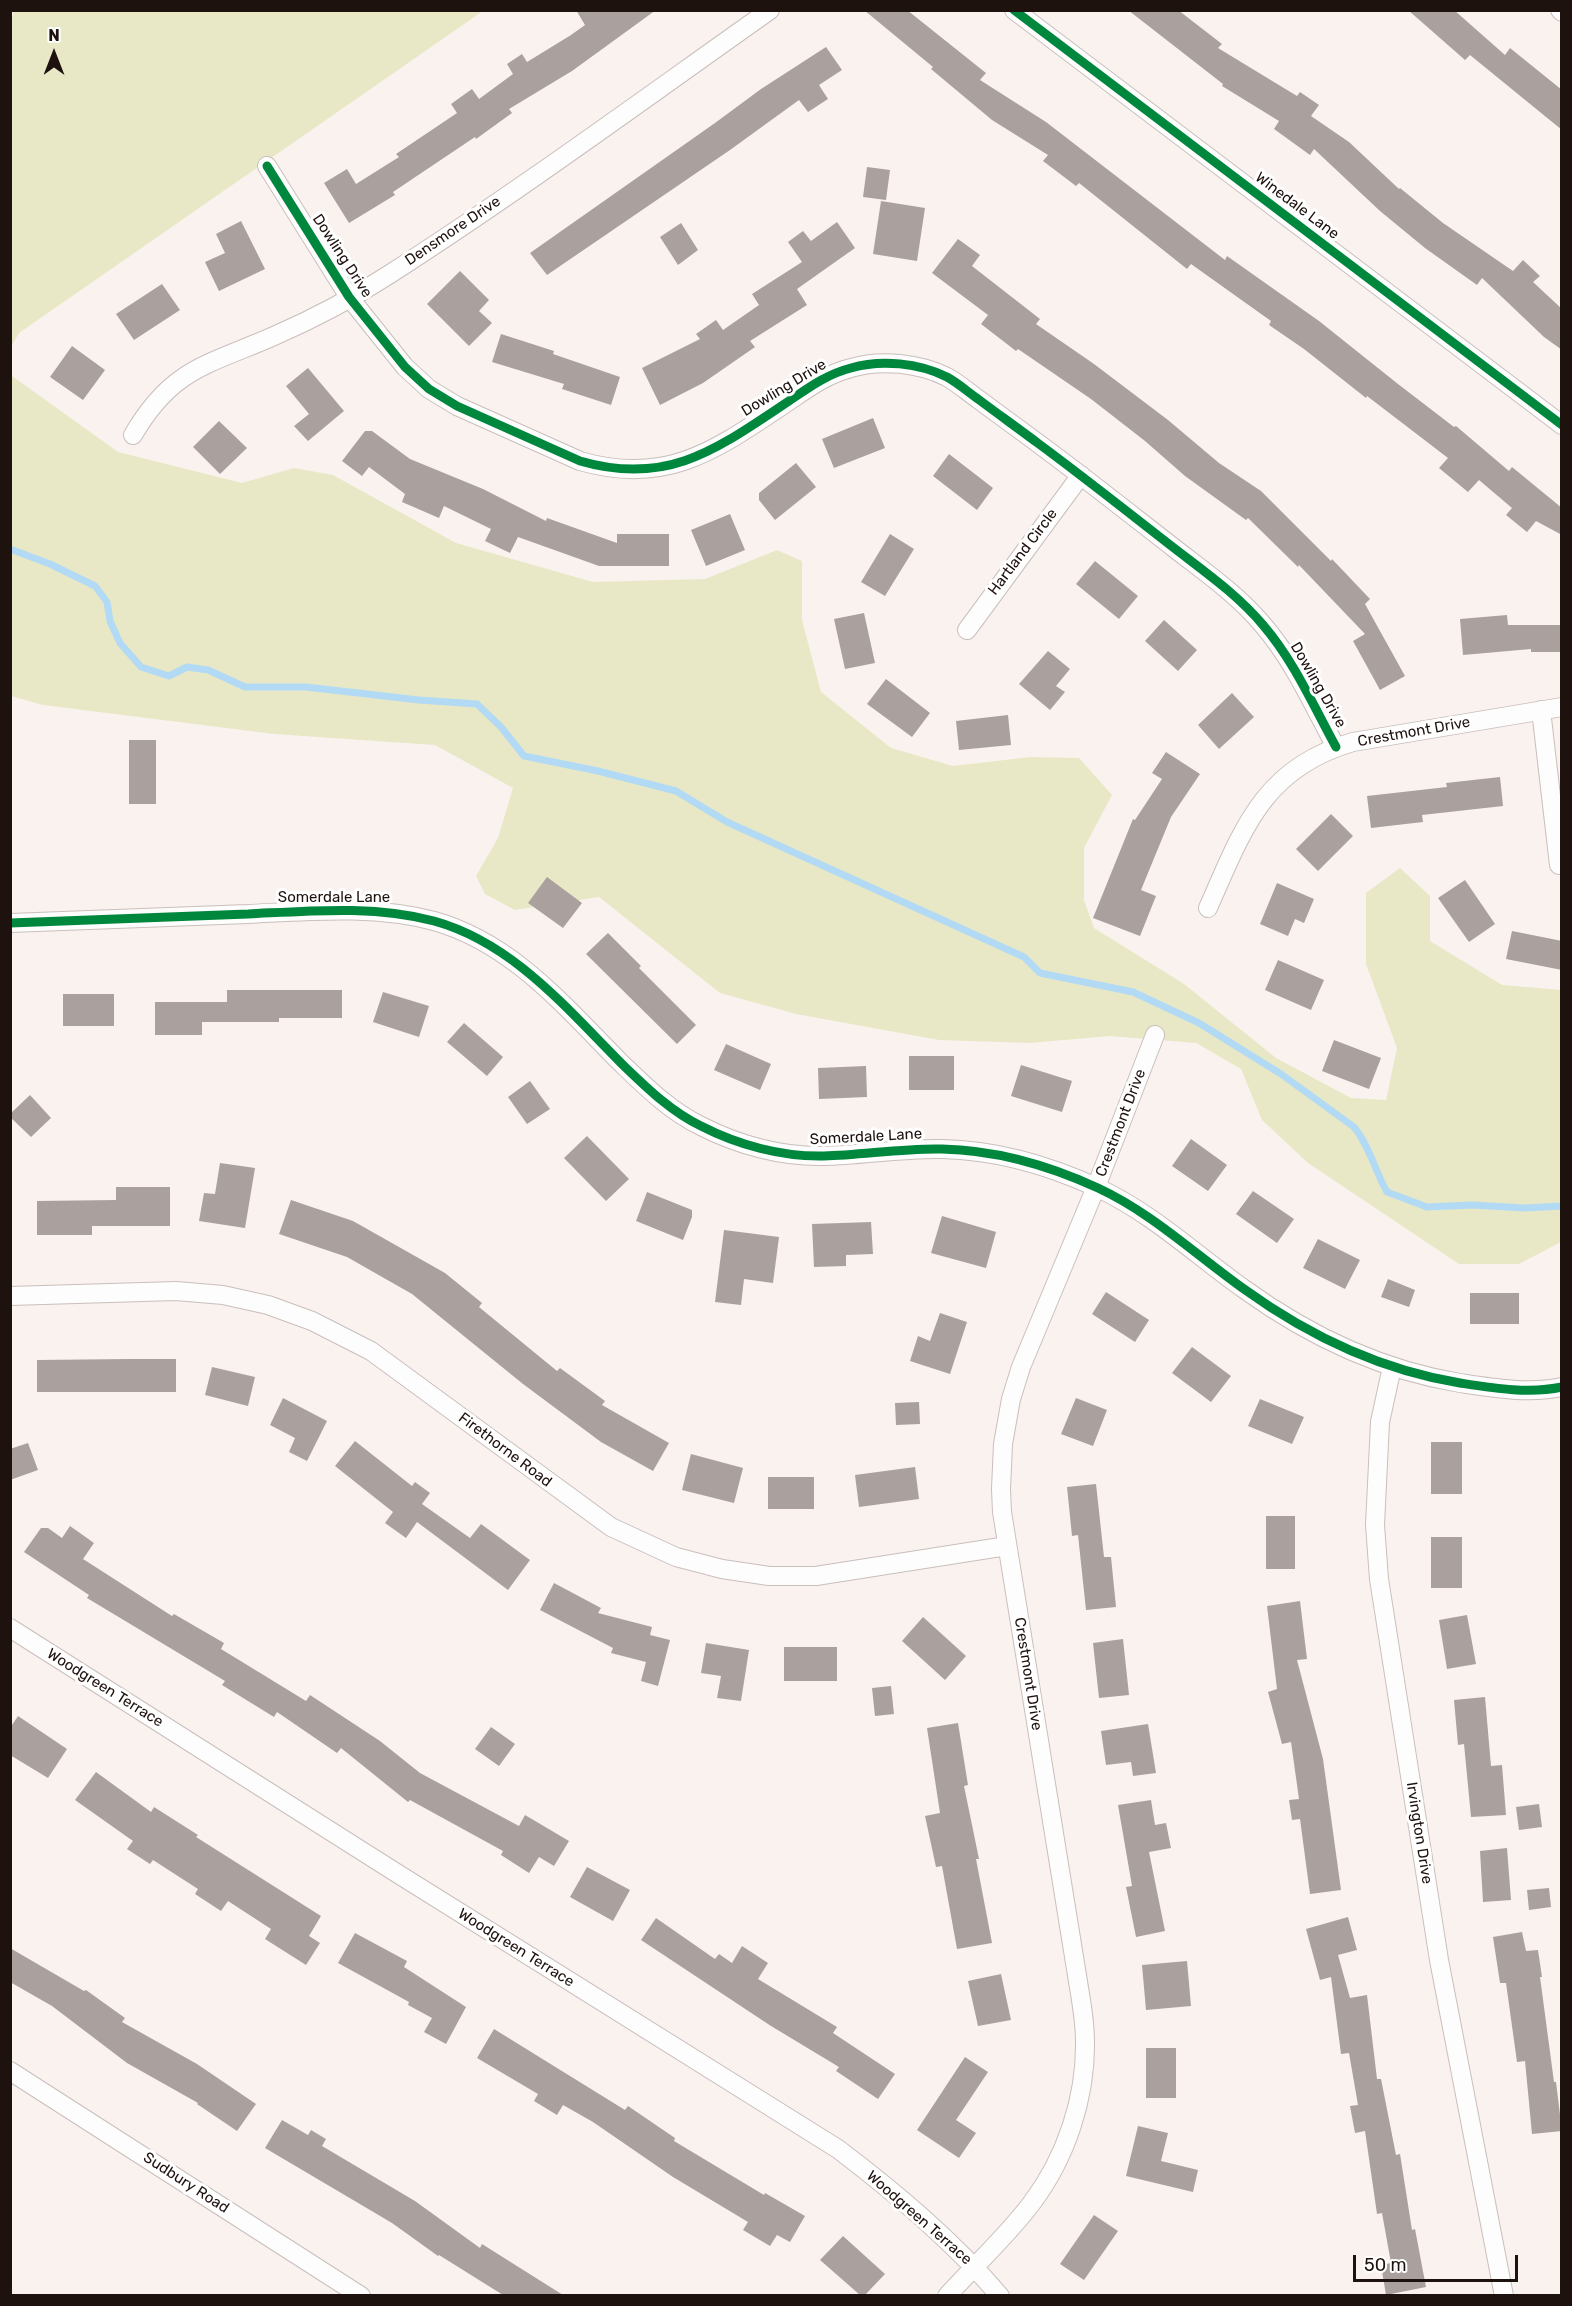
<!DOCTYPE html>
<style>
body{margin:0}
#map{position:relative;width:1572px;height:2306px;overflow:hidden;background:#faf2ef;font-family:Rubik,sans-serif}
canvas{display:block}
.frame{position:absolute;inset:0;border:12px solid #1e120e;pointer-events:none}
.north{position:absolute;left:24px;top:24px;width:60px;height:60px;-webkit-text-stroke:4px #fff;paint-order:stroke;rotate:0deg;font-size:16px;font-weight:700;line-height:24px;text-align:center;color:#1e120e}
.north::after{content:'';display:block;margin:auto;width:21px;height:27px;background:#1e120e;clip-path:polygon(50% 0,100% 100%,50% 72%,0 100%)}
.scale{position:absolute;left:1353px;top:2255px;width:165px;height:27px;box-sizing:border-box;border:3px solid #1e120e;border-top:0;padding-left:8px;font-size:18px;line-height:21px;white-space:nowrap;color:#1e120e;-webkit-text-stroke:4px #fff;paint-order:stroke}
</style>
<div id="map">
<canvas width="1572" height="2306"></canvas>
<div class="frame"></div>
<div class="north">N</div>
<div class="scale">50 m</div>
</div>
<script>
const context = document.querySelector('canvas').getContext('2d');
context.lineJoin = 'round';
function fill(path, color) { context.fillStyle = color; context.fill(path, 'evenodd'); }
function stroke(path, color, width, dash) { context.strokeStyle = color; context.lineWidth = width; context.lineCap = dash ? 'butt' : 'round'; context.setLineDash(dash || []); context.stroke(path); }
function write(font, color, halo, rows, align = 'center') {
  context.font = font + ' Rubik,sans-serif'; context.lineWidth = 6; context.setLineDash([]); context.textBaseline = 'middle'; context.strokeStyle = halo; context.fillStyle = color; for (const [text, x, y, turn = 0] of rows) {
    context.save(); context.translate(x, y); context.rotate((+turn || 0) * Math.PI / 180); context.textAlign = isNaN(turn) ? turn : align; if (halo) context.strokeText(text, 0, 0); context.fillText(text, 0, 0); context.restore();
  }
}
const green = new Path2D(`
 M14,11h469l-464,322 -8,14 -1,-321z
 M10,373l2,3 106,76 124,31 52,-15 39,7 123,68 137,39 112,-3 72,-29 25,11v59l19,72 70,56 62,18 77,-9 49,1 33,37 -28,53v52l10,28 90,56 92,74 75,40 35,2 11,-52 -31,-84v-71l34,-25 30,28v45l72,44 59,5v252l-42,22h-60l-151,-101 -46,-43 -21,-51 -45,-26 -86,-7 -80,7 -91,-3 -143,-26 -76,-21 -121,-96 -84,13 -30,-16 -9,-18 22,-38 15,-50 -78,-43 -161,-11 -231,-29 -32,-9z`);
const stream = new Path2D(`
 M10,549l40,15 45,22 12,16 3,19 10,22 21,24 28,9 18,-9 21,3 37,17h61l113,13 58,4 24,23 23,29 74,15 78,20 51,31 297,135 16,16 93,19 66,31 82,51 73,53c15,18 21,44 33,65l40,15 45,-2 53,3 37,-2`);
const building = new Path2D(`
 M576,10h80l-84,61 -63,38 3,4 -36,26 -1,-2 -82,55 2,3 -46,28 -25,-40 23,-14 9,15 43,-27 -3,-3 61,-41 -6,-9 21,-15 7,10 34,-25 -6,-10 15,-10 5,8 44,-27 14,-10z
 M864,10h43l79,63 -6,7 66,42 179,138 2,-4 92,65 79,63 56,43 2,-1 53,45 3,-4 50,41v27l-26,-14 -9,11 -21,-17 6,-7 -33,-28 -11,12 -29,-24 9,-10 -81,-62 -1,2 -62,-49 -35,-24 2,-4 -80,-57 -4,5 -108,-86 -3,3 -33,-25 5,-6 -56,-35 -61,-51 2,-2z
 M1128,10h50l44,34 -4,4 79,48 3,-4 19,13 -8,11 38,26 50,47 1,-1 43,35 70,48 10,-11 17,16 -7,6 29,27v41l-18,-13 -62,-59 -5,7 -52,-37 -45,-37 -66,-62 -4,6 -36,-26 5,-8 -57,-35 1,-2z
 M1408,10h46l51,45 5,-7 52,42v40l-92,-75 -5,5z
 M826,47l16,23 -23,15 9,14 -20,13 -9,-12 -69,50 -183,125 -17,-22 185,-130 46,-34z
 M867,167l23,3 -4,30 -23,-3z
 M881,201l44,7 -8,53 -44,-7z
 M241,221l24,48 -46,22 -14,-29 20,-9 -9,-19z
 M837,222l18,26 -58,41 10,16 -57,36 5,6 -52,36 -43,22 -18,-37 58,-29 -4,-5 20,-14 7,10 36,-25 -7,-11 50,-32 -14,-20 15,-11 8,10z
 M681,223l17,27 -20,15 -18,-28z
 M958,239l22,16 -8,11 68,53 -4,5 58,40 74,56 51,43 42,28 70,70 1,-2 38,40 -5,5 40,72 -25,14 -27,-49 12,-7 -66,-69 -1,2 -50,-49 -2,2 -61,-44 -40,-35 -54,-42 -73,-50 -2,2 -35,-27 7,-9 -56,-42z
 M460,271l29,29 -10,11 13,12 -23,23 -42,-42z
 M162,284l18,26 -46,30 -18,-26z
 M501,334l53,17 -1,3 67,23 -9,28 -49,-16 2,-5 -72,-22z
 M72,346l33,24 -22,30 -33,-23z
 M308,368l36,43 -36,30 -14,-15 15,-12 -23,-28z
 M873,418l12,30 -51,20 -12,-29z
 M219,421l28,27 -27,26 -27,-27z
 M365,431h7l38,28 73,30 63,32 1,-3 70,25v-9h52v32h-70l-81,-29 -8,16 -25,-12 6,-12 -47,-23 -5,12 -37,-16 3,-8 -36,-27 -7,9 -20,-15z
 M949,454l44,34 -16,22 -44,-34z
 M796,463l20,24 -41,33 -16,-20v-7z
 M730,514l15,36 -39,16 -15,-36z
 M890,534l24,15 -29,47 -24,-14z
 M1095,561l43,35 -19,23 -43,-35z
 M864,613l11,50 -30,6 -11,-50z
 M1507,615l1,10h54v27h-31v-3l-68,6 -3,-36z
 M1164,620l33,30 -19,21 -33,-30z
 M1048,651l22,18 -14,17 9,6 -15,18 -31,-26z
 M886,679l44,34 -18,24 -45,-33z
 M1232,693l22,24 -35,32 -21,-24z
 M1008,715l3,30 -52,5 -3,-29z
 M129,740h27v64h-27z
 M1166,752l34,22 -29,43 -30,73 15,6 -16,40 -47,-18 40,-99 2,1 27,-41 -10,-6z
 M1500,777l3,29 -81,9 1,7 -52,6 -4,-32 80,-9 -1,-4z
 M1331,814l22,22 -35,35 -22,-22z
 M547,877l35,26 -19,25 -35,-25z
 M1465,880l30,44 -26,18 -31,-44z
 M1277,883l37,16 -10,24 -9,-4 -7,17 -28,-12z
 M1512,931l50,10v29l-56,-11z
 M608,933l33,33 -2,2 57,57 -19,19 -91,-90z
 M1278,960l46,20 -13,30 -46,-20z
 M227,990h115v28h-63v4h-77v13h-47v-33h72z
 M383,992l46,14 -10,31 -46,-15z
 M63,994h51v32h-51z
 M464,1023l39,34 -16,19 -40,-34z
 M1334,1040l47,18 -12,31 -47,-18z
 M726,1044l45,20 -11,26 -46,-20z
 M909,1056h45v34h-45z
 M1021,1065l51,16 -10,31 -51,-16z
 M866,1066l1,31 -48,2 -1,-31z
 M530,1081l20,28 -23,15 -19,-27z
 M30,1095l21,23 -20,19 -21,-20v-3z
 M587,1136l42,43 -23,22 -42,-43z
 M1191,1139l36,26 -19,26 -36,-25z
 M220,1163l35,5 -10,60 -46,-7 5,-28 11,1z
 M116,1187h54v39h-78v9h-55v-34l79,-1z
 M1253,1191l41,28 -17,24 -41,-29z
 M647,1192l45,18v7l-9,23 -47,-19z
 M291,1200l62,21 92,52 37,30 -3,4 78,64 3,-3 45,33 -3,4 67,38 -16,28 -52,-29 -78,-58 -111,-90 -65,-37 -68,-23z
 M942,1216l54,16 -10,36 -55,-15z
 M871,1222l2,32 -27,1v11l-32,1 -2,-43z
 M724,1230l55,7 -6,46 -29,-4 -3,26 -26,-3z
 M1318,1239l42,21 -15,29 -42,-21z
 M1388,1279l27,11 -6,17 -28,-10z
 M1106,1292l43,28 -14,22 -43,-28z
 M1470,1293h49v31h-49z
 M940,1313l27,9 -17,52 -40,-13 8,-25 12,5z
 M1192,1347l39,29 -20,26 -39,-29z
 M129,1359h47v33h-139v-32z
 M212,1367l43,10 -7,29 -43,-11z
 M283,1398l44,23 -20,40 -18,-9 6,-14 -25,-13z
 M1076,1398l31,12 -14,36 -32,-12z
 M1260,1399l44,18 -12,27 -44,-18z
 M919,1402l1,22 -24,1 -1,-22z
 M355,1441l57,45 3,-4 15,11 -8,11 48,34 11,-14 49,36 -22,30 -91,-68 -11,16 -21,-15 8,-11 -58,-46z
 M1431,1442h31v52h-31z
 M28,1443l10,27 -28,10v-31z
 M691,1454l52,14 -9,35 -52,-13z
 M915,1467l4,32 -60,8 -4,-32z
 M768,1477h46v32h-46z
 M1096,1484l8,73h7l5,50 -30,3 -8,-75 -6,1 -5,-49z
 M1266,1516h29v53h-29z
 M70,1526l24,17 -11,16 89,57 2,-2 50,29 -3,6 85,52 4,-6 70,46 40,32 99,53 6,-11 44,26 -15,25 -15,-9 -10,16 -28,-18 2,-4 -93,-51 -2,2 -67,-54 -4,5 -60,-41 -3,5 -52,-32 3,-4 -138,-83 2,-3 -65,-43 17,-24h7l14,10z
 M1431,1537h31v51h-31z
 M554,1583l47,25 -3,5 54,14 -2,8 20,5 -12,46 -17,-5 5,-19 -35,-9 2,-5 -73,-38z
 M1300,1601l7,58 -10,1 26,99 18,131 -31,4 -10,-75 -8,1 -3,-20 10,-1 -8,-57 -9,2 -14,-52 9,-3 -10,-83z
 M1467,1615l9,49 -29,5 -8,-49z
 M923,1617l43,39 -21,24 -43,-39z
 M1123,1639l6,56 -30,3 -6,-55z
 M706,1643l43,7 -8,51 -24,-3 4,-22 -20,-3z
 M784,1647h53v34h-53z
 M891,1686l3,28 -19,2 -3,-28z
 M1485,1697l6,69 11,-1 4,50 -35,2 -7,-73 -6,1 -4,-45z
 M18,1716l49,33 -19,29 -38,-23v-27z
 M958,1723l10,62 -4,1 15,73h-3l16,84 -35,6 -15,-83 -6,1 -11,-51 15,-3 -13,-85z
 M1148,1724l8,49 -23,3 -2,-14 -25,3 -5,-34z
 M491,1727l24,17 -16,22 -24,-17z
 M96,1772l55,40 3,-5 44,28 -2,2 125,79 -12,20 11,7 -14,22 -41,-26 6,-10 -43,-28 -7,10 -26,-17 3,-5 -45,-29 -3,4 -23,-15 6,-8 -58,-41z
 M1151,1800l4,25 11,-2 5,25 -22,4 16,79 -29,6 -10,-50 6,-1 -14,-81z
 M1539,1804l3,23 -23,3 -3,-23z
 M1507,1848l4,52 -28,2 -3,-51z
 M587,1867l43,23 -17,31 -43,-24z
 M1549,1888l2,19 -22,3 -2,-20z
 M1348,1917l9,33 -19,5 12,43 17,-3 10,84h4l15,76 4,-1 12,76 3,-1 11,58 -40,8 -5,-30 10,-2 -9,-50 -5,1 -12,-83 -10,2 -5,-27 8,-1 -9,-52 -8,1 -10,-77 -11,3 -14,-51z
 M656,1918l59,41 4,-5 13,9 10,-17 26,17 -10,16 79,48 -4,6 62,41 -17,25 -42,-28 3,-4 -68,-41 -130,-86z
 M1522,1932l4,19 12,-1 4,27h-2l14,105h2l6,49 -30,3 -7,-73 -8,1 -11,-79h-6l-7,-46z
 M355,1933l52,28 -3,6 62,40 -20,37 -22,-12 8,-14 -24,-13 1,-3 -71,-39z
 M10,1948l74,43 2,-1 39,28 -3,4 75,42 59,40 -19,27 -40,-27 1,-1 -71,-40 -75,-57 -42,-24z
 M1187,1961l4,45 -45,4 -4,-45z
 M1001,1974l10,46 -33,6 -10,-45z
 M494,2029l131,81 3,-4 47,32 -1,3 90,54 1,-2 40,23 -15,26 -13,-7 -7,11 -27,-16 5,-8 -75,-45 -80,-55 -30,-17 -6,10 -23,-14 4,-7 -61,-36z
 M1146,2048h30v50h-30z
 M965,2057l23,15 -32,48 20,13 -17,25 -42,-28z
 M282,2120l26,15 3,-5 15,9 -4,7 93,55 65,47 2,-4 81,51h-60l-64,-40 -1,1 -46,-33 -127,-75z
 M1138,2126l30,7 -7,28 37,9 -5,22 -67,-16z
 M1094,2215l24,16 -34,49 -24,-16z
 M843,2236l42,38 -20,21h-5l-40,-35z`);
const street = new Path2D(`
 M1014,10l548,415
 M1560,10l2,2
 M267,166l82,131 56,70 24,22 28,17 123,55c89,26 138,-13 209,-60 19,-13 38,-27 62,-33 30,-9 68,-5 96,9 11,6 21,15 31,22 20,15 41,30 61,45 46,34 90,69 135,104 31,24 64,47 89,77 31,36 50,80 73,122
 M133,435c39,-67 75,-70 141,-99 39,-17 79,-38 116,-62 129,-83 254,-175 380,-264
 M967,630l114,-155
 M1541,710l18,155
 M1208,908c35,-79 55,-140 145,-166l209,-35
 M10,923c80,-3 159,-6 238,-9 62,-3 126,-9 186,7 79,22 132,87 187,142 25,24 49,48 80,63 37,19 81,31 123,30 39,-1 79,-8 118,-7 54,1 108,17 156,39 54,25 98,67 146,101 65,47 137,81 216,94 33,5 69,11 102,4
 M10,1296l166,-5 47,4 45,10 44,16 59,30 240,176 65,30 46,12 47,7h47l191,-30
 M1392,1367l-12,55 -5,103 4,54 60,381 65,336
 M10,1628l385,244 443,277c58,44 114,91 162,147
 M10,2071l351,225
 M947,2296c28,-31 59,-59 84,-92 35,-46 55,-106 54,-163 0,-14 -2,-28 -4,-41l-79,-488 -1,-23 2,-45 8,-45 10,-32 75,-180 59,-152`);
const cycleway = new Path2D(`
 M1014,10l548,415
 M267,166l82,131 56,70 24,22 28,17 123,55c89,26 138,-13 209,-60 19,-13 38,-27 62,-33 30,-9 68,-5 96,9 11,6 21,15 31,22 20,15 41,30 61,45 46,34 90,69 135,104 31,24 64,47 89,77 31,36 50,80 73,122
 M10,923c80,-3 159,-6 238,-9 62,-3 126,-9 186,7 79,22 132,87 187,142 25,24 49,48 80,63 37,19 81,31 123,30 39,-1 79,-8 118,-7 54,1 108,17 156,39 54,25 98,67 146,101 65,47 137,81 216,94 33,5 69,11 102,4`);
const streetNames = [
 ["Winedale Lane",1297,206,37],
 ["Densmore Drive",453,231,-34],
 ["Dowling Drive",342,256,57],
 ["Dowling Drive",784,388,-31],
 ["Hartland Circle",1023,552,-53],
 ["Dowling Drive",1318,685,60],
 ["Crestmont Drive",1414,732,-10],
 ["Somerdale Lane",334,898],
 ["Crestmont Drive",1121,1123,-69],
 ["Somerdale Lane",866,1137,-3],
 ["Firethorne Road",505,1450,37],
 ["Crestmont Drive",1028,1674,81],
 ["Woodgreen Terrace",105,1688,32],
 ["Irvington Drive",1419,1833,81],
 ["Woodgreen Terrace",516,1948,32],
 ["Sudbury Road",186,2183,33],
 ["Woodgreen Terrace",919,2218,41]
];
fill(green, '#e8e8c6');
stroke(stream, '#b2daf5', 7);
fill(building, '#aaa19e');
stroke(street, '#c9bfbb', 20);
stroke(street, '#fefdfd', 18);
stroke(cycleway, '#00873e', 9);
write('15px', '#1e120e', '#fff', streetNames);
</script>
